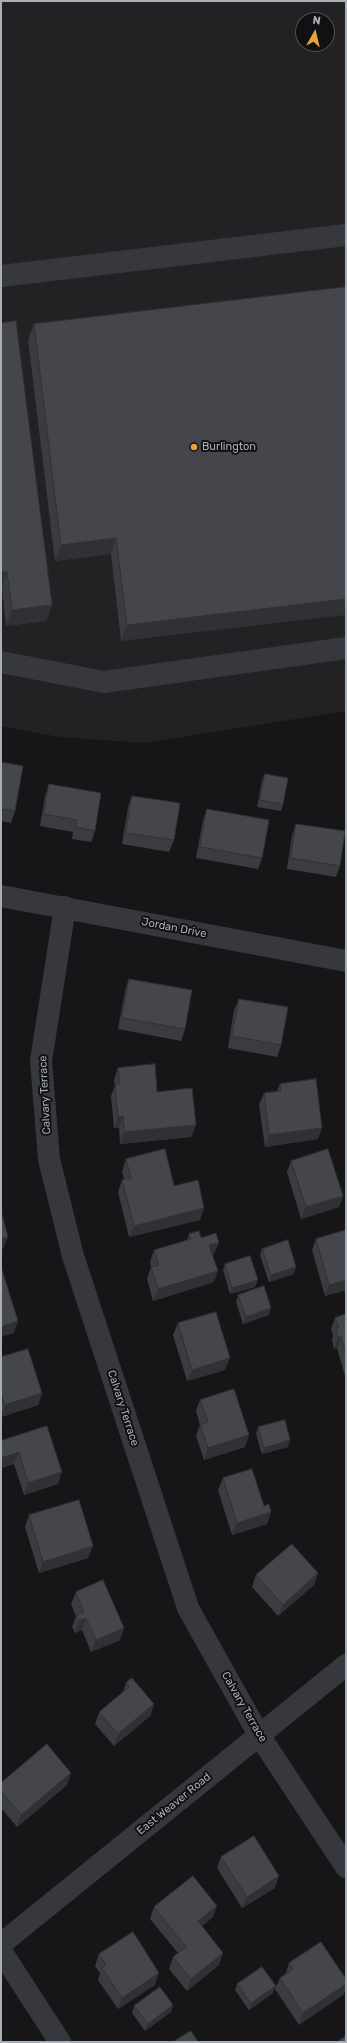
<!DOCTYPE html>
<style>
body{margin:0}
#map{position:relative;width:347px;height:2043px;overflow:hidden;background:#161618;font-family:Rubik,sans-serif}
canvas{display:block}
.frame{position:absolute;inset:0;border:2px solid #a9aeb7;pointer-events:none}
.north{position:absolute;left:295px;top:12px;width:40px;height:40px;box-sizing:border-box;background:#111113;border:1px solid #4e5055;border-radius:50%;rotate:8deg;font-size:11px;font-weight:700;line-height:16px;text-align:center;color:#a9aeb7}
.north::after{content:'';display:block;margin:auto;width:14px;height:18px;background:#e7a13f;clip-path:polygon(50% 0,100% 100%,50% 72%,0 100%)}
</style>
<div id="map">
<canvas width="347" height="2043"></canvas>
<div class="frame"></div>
<div class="north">N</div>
</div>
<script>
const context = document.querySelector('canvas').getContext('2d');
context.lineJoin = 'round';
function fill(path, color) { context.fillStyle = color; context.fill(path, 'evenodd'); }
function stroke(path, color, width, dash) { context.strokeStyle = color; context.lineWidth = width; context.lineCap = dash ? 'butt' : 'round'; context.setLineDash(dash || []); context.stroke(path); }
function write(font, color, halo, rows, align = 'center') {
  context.font = font + ' Rubik,sans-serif'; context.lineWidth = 4; context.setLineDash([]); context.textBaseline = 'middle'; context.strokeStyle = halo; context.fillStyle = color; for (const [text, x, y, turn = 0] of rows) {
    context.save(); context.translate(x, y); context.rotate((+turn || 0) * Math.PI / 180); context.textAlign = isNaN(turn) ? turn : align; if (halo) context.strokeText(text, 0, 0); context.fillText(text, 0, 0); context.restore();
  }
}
const built = new Path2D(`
 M1,1h345v710l-202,32 -85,-6 -58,-11zM303,20h24v24h-24z`);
const minor = new Path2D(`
 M1,276l345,-41
 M1,662l103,20 242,-34
 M1,896l345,65
 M65,907l-24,154 8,98 24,97 115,352 71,127 87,132
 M1,1944l345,-279
 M1,1951l59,91`);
const wall = new Path2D(`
 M346,287l-225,354 -10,-87 -56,7 -27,-221 6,-16z
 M1,323l51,282 -6,16 -40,5 -4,-38z
 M1,762l14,49 -4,12 -10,-2z
 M265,774l18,30 -2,7 -24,-4 5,-27z
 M49,784l46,47 -4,11 -19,-3 1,-7 -33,-6 5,-30z
 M132,796l42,44 -5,12 -47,-8 6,-37z
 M207,809l55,49 -4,11 -62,-11 7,-38z
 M296,824l44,42 -4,11 -49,-8 5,-34z
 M129,979l56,50 -4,12 -63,-12 7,-38z
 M239,999l42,46 -4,12 -49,-9 6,-38z
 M118,1068l39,24 39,33 -5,12 -71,7 -1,-16h-5l-3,-32 4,-10 -1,-6z
 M280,1084l38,55 -53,8 -6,-42 5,-12 13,-2z
 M126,1159l48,27 30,22 -4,12 -71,17 -11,-45 4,-12 2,-1 -2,-8z
 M291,1161l52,35 -4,11 -38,12 -14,-47z
 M346,1230v60l-21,6 -13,-46 4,-11z
 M189,1234l12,4 13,16 -1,1 1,27 -61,19 -6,-22 4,-12 -1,-5 4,-12 33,-10z
 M262,1249l32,25 -25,8 -9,-27z
 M225,1264l30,23 -25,7 -7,-24z
 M238,1295l31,20 -26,9 -7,-22z
 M346,1314v62h-1l-8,-28 -3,1 -2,-8 1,-5 -2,-7 4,-11z
 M178,1323l47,47 -38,11 -14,-46z
 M1,1357l41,36 -4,12 -37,12z
 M200,1400l45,47 -41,13 -8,-24 4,-11 -4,-14z
 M47,1426l11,58 -34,11 -10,-31 -13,4v-27z
 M258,1427l30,20 -26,7 -6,-20z
 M223,1478l41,28 7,6 -4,12 -35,11 -14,-45z
 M29,1515l64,31 -5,12 -49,15 -14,-46z
 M318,1573l-4,12 -36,31 -26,-29 4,-12z
 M76,1592l48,36 -4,12 -29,12 -9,-22 -7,3 -3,-6 4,-11 -5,-12z
 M126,1683l28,21 -4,12 -36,30 -19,-22 4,-12 24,-20z
 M1,1783l66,2 -50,42 -16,-19z
 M221,1857l54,31 -33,20 -25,-40z
 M154,1907l59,10 -11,9 21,27 -4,12 -32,26 -18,-22 4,-12 5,-4 -28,-34z
 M99,1954l56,31 -37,24 -20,-29 2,-7 -5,-7z
 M289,1963l55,31 -45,31 -24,-36 5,-11 6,-5z
 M237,1984l36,9 -24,17 -14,-20z
 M173,2005l-2,7 -26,19 -13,-18 2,-7z`);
const shadedWall = new Path2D(`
 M116,538l-5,16 -56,7 6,-16z
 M1,572h6l-5,16h-1z
 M346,599v16l-225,26 6,-16z
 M52,605l-6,16 -40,5 6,-16z
 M123,1116l-4,12h-5l4,-11z
 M196,1125l-5,12 -71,7 4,-12z
 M322,1128l-4,11 -53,8 4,-12z
 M343,1196l-4,11 -38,12 5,-12z
 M204,1208l-4,12 -71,17 5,-11z
 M8,1237l-5,12h-2v-10z
 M219,1243l-5,11 -9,3 4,-12z
 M296,1267l-2,7 -25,8 2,-7z
 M218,1271l-4,11 -61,19 5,-12z
 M258,1280l-3,7 -25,7 2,-6z
 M346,1280v10l-21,6 4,-11z
 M271,1308l-2,7 -26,9 3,-7z
 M18,1321l-4,12 -13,4v-10z
 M338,1337h3l-4,11 -3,1z
 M230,1358l-5,12 -38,11 5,-11z
 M42,1393l-4,12 -37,12 4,-12z
 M249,1435l-4,12 -41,13 4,-12z
 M290,1440l-2,7 -26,7 2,-6z
 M19,1452l-5,12 -13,4v-10z
 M62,1472l-4,12 -34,11 4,-12z
 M271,1512l-4,12 -35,11 5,-12z
 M93,1546l-5,12 -49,15 4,-11z
 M318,1573l-4,12 -36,31 5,-11z
 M86,1618l-4,12 -7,3 4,-12z
 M124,1628l-4,12 -29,12 5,-12z
 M154,1704l-4,12 -36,30 4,-12z
 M71,1773l-4,12 -50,42 4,-12z
 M279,1876l-4,12 -33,20 5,-11z
 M217,1906l-4,11 -19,16 4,-12z
 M223,1953l-4,12 -32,26 4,-12z
 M159,1973l-4,12 -37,24 4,-11z
 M346,1984v5l-2,5 -45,31 4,-12z
 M276,1986l-3,7 -24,17 2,-7z
 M173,2005l-2,7 -26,19 3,-7z`);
const building = new Path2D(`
 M346,287v312l-219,26 -11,-87 -55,7 -27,-221z
 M16,321l36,284 -40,5 -5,-38h-6v-249z
 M1,762l22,4 -8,45 -14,-2z
 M265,774l23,4 -5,26 -23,-4z
 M49,784l52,9 -6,38 -19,-4 1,-7 -33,-6z
 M132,796l48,7 -6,37 -48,-7z
 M207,809l62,11 -7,38 -62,-11z
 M296,824l49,7 -5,35 -49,-8z
 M129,979l63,11 -7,39 -63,-11z
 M239,999l49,8 -7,38 -49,-9z
 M155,1064l2,28 35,-4 4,37 -72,7 -1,-16 -5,1 -3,-33h5l-2,-16z
 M316,1079l6,49 -53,7 -5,-42 17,-2 -1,-7z
 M165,1149l9,37 24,-6 6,28 -70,18 -12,-46 9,-2 -5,-19z
 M328,1149l15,47 -37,11 -15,-46z
 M1,1211l7,26 -7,2z
 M346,1230v50l-17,5 -13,-46z
 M199,1231l2,7 15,-5 3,10 -10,2 9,26 -60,18 -7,-22 8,-2 -5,-15 37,-11 -2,-5z
 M288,1240l8,27 -25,8 -9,-26z
 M250,1256l8,24 -26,8 -7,-24z
 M2,1270l16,51 -17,6v-56z
 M264,1286l7,22 -25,9 -8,-22z
 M216,1312l14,46 -38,12 -14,-47z
 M346,1314v40l-5,-17h-3l-2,-7 3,-2 -4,-10z
 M28,1349l14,44 -37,12 -4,-11v-37z
 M234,1389l15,46 -41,13 -8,-23 8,-3 -8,-22z
 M285,1420l5,20 -26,8 -6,-21z
 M47,1426l15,46 -34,11 -9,-31 -18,6v-17z
 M252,1469l12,37 5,-2 2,8 -34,11 -14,-45z
 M79,1500l14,46 -50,16 -14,-47z
 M292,1544l26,29 -35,32 -27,-30z
 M103,1580l21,48 -28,12 -10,-22 -7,3 -3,-5 8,-4 -8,-20z
 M132,1678l22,26 -36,30 -19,-22 30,-25 -3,-4z
 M47,1744l24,29 -50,42 -20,-24v-8z
 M254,1836l25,40 -32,21 -26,-40z
 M193,1876l24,30 -19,15 25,32 -32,26 -18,-22 13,-10 -32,-40z
 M133,1932l26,41 -37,25 -20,-30 4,-3 -7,-11z
 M321,1942l25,37v5l-43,29 -23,-35 13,-9 -4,-6z
 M262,1967l14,19 -25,17 -14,-19z
 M160,1987l13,18 -25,19 -14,-18z
 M191,2031l7,11h-25z
 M346,2036v6h-9z`);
const markers = [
 [194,447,4,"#e7a13f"]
];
const poiNames = [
 ["Burlington",202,447]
];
const streetNames = [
 ["Jordan Drive",174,928,11],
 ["Calvary Terrace",45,1095,-93],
 ["Calvary Terrace",123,1408,72],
 ["Calvary Terrace",244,1707,60],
 ["East Weaver Road",174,1804,-39]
];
fill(built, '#222225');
stroke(minor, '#37383d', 22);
fill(wall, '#3b3c40');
fill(shadedWall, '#303134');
fill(building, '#45464b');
stroke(building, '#303134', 1);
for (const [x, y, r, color] of markers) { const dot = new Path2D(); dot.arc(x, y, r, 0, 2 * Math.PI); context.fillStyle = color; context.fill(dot); stroke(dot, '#111113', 1.5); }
write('11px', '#a9aeb7', '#111113', poiNames, 'left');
write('11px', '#a9aeb7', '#111113', streetNames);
</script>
